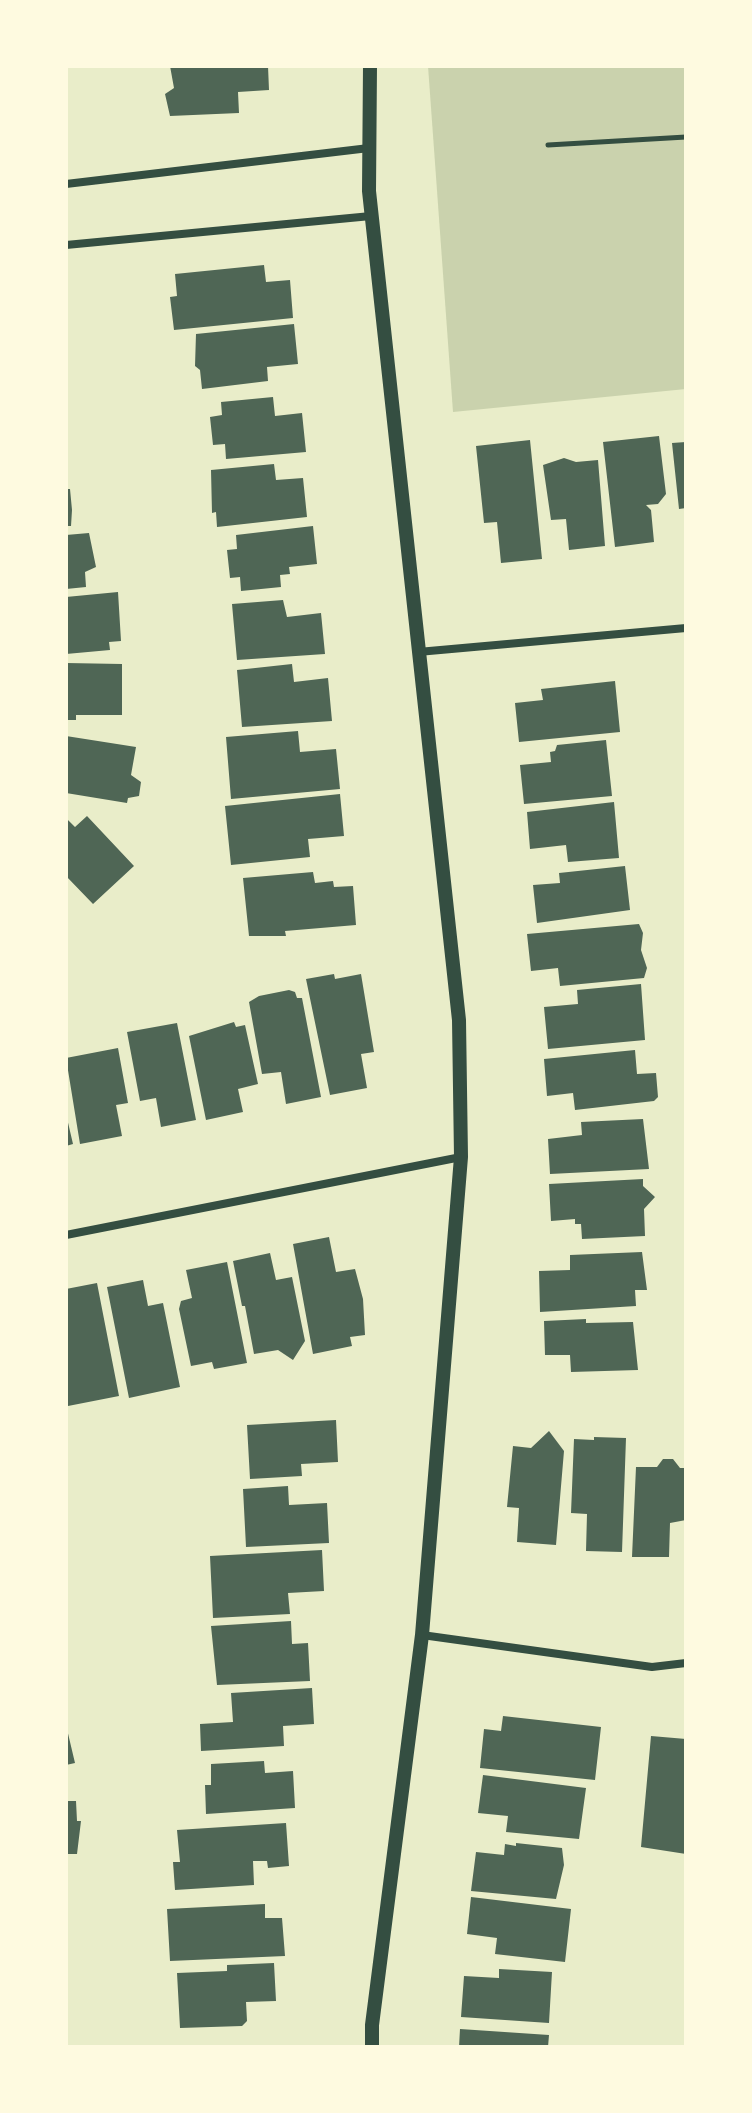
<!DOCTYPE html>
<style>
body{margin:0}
#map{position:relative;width:752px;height:2113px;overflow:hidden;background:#e9edc9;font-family:Signika,sans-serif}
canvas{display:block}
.frame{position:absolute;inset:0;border:68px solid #fefae0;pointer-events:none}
</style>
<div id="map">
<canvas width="752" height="2113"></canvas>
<div class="frame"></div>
</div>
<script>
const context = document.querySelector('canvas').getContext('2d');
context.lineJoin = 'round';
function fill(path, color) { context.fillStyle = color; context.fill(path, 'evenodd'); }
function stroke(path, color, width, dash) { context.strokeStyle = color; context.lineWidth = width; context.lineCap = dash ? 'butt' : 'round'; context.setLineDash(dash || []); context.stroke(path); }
const green = new Path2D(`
 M428,66h258v323l-233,23z`);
const building = new Path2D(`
 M170,66h98l1,24 -31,2 1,21 -69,3 -5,-22 9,-6z
 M264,265l2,17 24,-2 3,38 -119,12 -4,-33 7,-1 -2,-22z
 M294,324l4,40 -31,3 1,14 -66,8 -2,-19 -5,-4 1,-32z
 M273,397l2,19 27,-3 4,39 -80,7 -1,-15 -12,1 -3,-28 12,-2 -1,-13z
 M659,436l7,58 -8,10 -12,1 5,5 3,32 -39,5 -12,-105z
 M530,440l12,119 -41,4 -4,-41 -13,1 -8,-77z
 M686,442v66l-7,1 -7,-66z
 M564,458l12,4 22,-2 7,86 -36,4 -3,-31 -15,1 -8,-55z
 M274,464l2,16 27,-2 4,39 -90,10 -1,-15 -4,1 -1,-43z
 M66,489h4l2,21 -1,16h-5z
 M313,526l4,38 -28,3 1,7 -10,1 1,12 -40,4 -1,-14 -10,1 -3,-28 10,-1 -1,-14z
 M89,533l7,34 -11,5 1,15 -20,2v-54z
 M118,592l3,49 -12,1 1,8 -44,4v-57z
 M283,600l4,17 34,-4 4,41 -88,6 -5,-56z
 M66,663l56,1v51h-46v5h-10z
 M292,664l2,18 34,-4 4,43 -90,6 -5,-57z
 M615,681l5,51 -101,10 -4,-39 28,-3 -2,-11z
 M298,731l2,21 36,-3 4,40 -109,10 -5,-62z
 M66,736l70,11 -5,28 10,7 -2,14 -11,2 -1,5 -61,-10z
 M606,740l6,56 -88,8 -4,-39 31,-3 -1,-10 5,-1 2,-6z
 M340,794l4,42 -36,3 2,18 -79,8 -6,-59z
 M614,802l5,56 -51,4 -2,-17 -36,4 -3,-37z
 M87,816l47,50 -41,38 -27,-28v-58l9,9z
 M625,866l5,44 -93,13 -4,-38 27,-2 -1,-10z
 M313,872l2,11 18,-2 1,6 19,-1 3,39 -71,6 1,5h-37l-6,-58z
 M639,924l4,9 -2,17 6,18 -3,10 -84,8 -2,-18 -27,3 -4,-37z
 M334,974l1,5 26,-5 13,78 -13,2 6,34 -37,7 -24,-116z
 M641,984l4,56 -97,9 -4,-42 34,-3 -1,-14z
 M289,990l6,2 2,6h5l19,99 -35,7 -5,-32 -19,2 -13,-72 10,-6z
 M234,1022l2,5 9,-2 13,59 -20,5 5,23 -37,8 -17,-84z
 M177,1023l19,97 -35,7 -5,-29 -16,3 -13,-69z
 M118,1048l10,55 -12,2 6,31 -42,8 -14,-86z
 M635,1050l2,24 19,-1 2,24 -4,4 -79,9 -2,-17 -26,3 -3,-37z
 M66,1114l7,30 -7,2z
 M643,1119l6,50 -99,5 -2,-35 34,-4 -1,-13z
 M643,1179v7l12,11 -11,12 1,27 -63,3 -1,-15h-6v-5l-24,2 -2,-37z
 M329,1237l7,35 19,-3 8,30 2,36 -15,2 2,9 -39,8 -20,-110z
 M642,1252l5,38h-12l1,16 -96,6 -1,-41 31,-1v-15z
 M270,1253l6,27 16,-3 13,64 -12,19 -15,-10 -24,4 -9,-48h-3l-9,-45z
 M227,1262l20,101 -33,6 -2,-7 -21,4 -12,-57 2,-8 11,-3 -6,-28z
 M143,1280l5,26 15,-3 17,84 -51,11 -22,-111z
 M97,1283l22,113 -51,10 -2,-117z
 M586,1319v4l47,-1 5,48 -67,2 -1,-17h-25l-1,-34z
 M336,1420l2,42 -37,2 1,12 -52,3 -3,-54z
 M549,1431l15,20 -8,94 -39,-3 2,-34 -12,-1 6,-61 18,2z
 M594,1437l32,1 -4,114 -36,-1 1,-37 -16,-1 3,-74 20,1z
 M663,1459h10l7,9h6v52l-16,3 -1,34h-37l4,-90h21z
 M288,1486l1,19 38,-2 2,40 -83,4 -3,-58z
 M322,1550l2,41 -36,2 2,21 -77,4 -3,-62z
 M291,1621l1,23 16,-1 2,38 -93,4 -6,-59z
 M312,1688l2,36 -31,2 1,20 -83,5 -1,-27 33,-2 -2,-29z
 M503,1716l98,11 -6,53 -115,-12 4,-39 17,2z
 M66,1725l9,38 -9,2z
 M651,1736l35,3v115l-45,-7z
 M264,1761l1,12 28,-2 2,37 -89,6 -1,-29h6v-21z
 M483,1775l103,13 -7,51 -73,-7 2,-16 -30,-3z
 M66,1801h10l1,20h4l-4,33h-11z
 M286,1823l3,43 -21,2 -1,-7h-14l1,24 -79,5 -2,-28h7l-3,-32z
 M516,1843l46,5 2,17 -8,34 -85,-8 5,-39 28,3 1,-11 11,2z
 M471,1897l100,12 -6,53 -70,-8 2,-16 -30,-4z
 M265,1904v14h17l3,38 -115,5 -3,-52z
 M274,1963l2,38 -30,1 1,19 -5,5 -62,2 -3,-55 50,-2v-6z
 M499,1969l53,3 -3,51 -88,-6 3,-41 35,2z
 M460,2029l89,6 -1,12h-89z`);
const path = new Path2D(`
 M548,145l138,-8`);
const minor = new Path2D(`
 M66,184l303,-36
 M66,245l305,-29
 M418,652l268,-24
 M66,1235l395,-78
 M422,1635l230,32 34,-4`);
const tertiary = new Path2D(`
 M370,66l-1,125 90,829 2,137 -39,478 -50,390v22`);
fill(green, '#cad2ad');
fill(building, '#4f6655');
stroke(path, '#344e41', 5);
stroke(minor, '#344e41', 8);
stroke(tertiary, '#344e41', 14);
</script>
